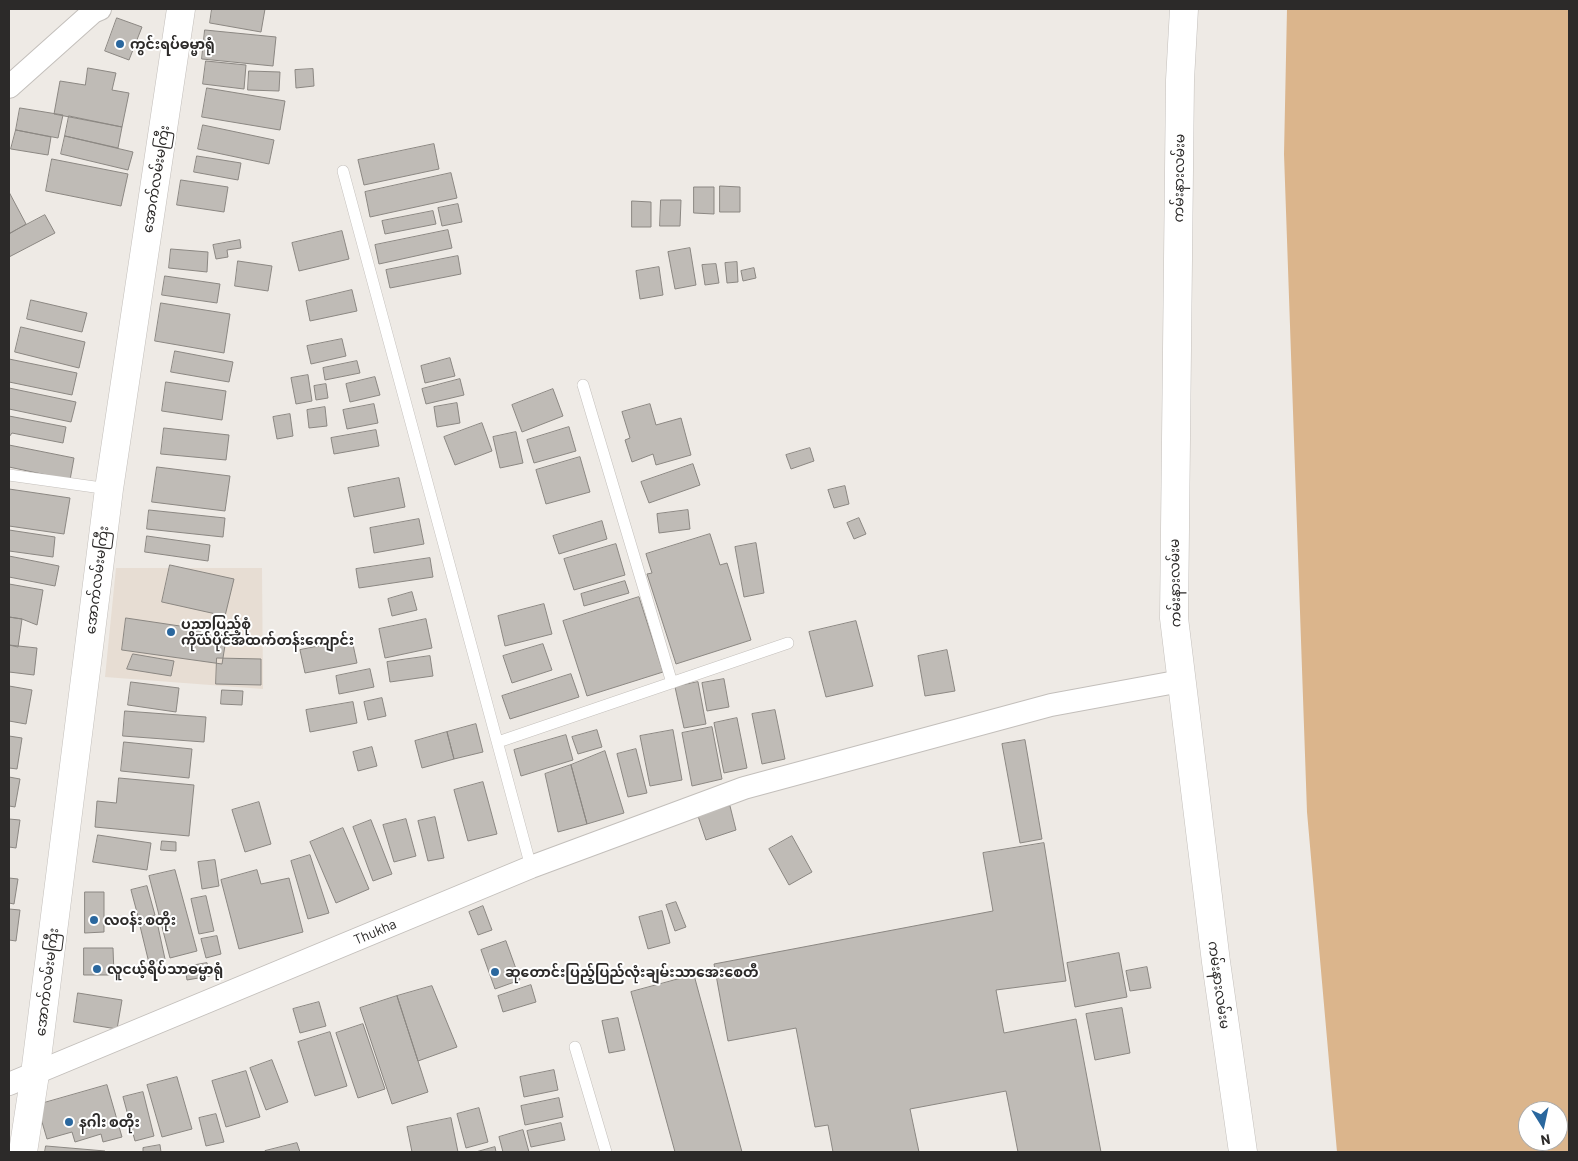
<!DOCTYPE html>
<meta charset="utf-8">
<style>
body{margin:0}
#map{position:relative;width:1578px;height:1161px;overflow:hidden;background:#eeeae5;font-family:Barlow,sans-serif}
canvas{display:block}
.frame{position:absolute;inset:0;border:10px solid #2c2a29;pointer-events:none}
.north{position:absolute;left:1518px;top:1101px;width:50px;height:50px;box-sizing:border-box;background:#fff;border:1px solid #abaaa9;border-radius:50%;rotate:170deg;font-size:14px;font-weight:700;line-height:20px;text-align:center;color:#2c2a29}
.north::after{content:'';display:block;margin:auto;width:18px;height:22px;background:#2a679e;clip-path:polygon(50% 0,100% 100%,50% 72%,0 100%)}
</style>
<div id="map">
<canvas width="1578" height="1161"></canvas>
<div class="frame"></div>
<div class="north">N</div>
</div>
<script>
const context = document.querySelector('canvas').getContext('2d');
context.lineJoin = 'round';
function fill(path, color) { context.fillStyle = color; context.fill(path, 'evenodd'); }
function stroke(path, color, width, dash) { context.strokeStyle = color; context.lineWidth = width; context.lineCap = dash ? 'butt' : 'round'; context.setLineDash(dash || []); context.stroke(path); }
function write(font, color, halo, rows, align = 'center') {
  context.font = font + ' Barlow,"Noto Sans Myanmar",sans-serif'; context.lineWidth = 4; context.setLineDash([]); context.textBaseline = 'middle'; context.strokeStyle = halo; context.fillStyle = color; for (const [text, x, y, turn = 0] of rows) {
    context.save(); context.translate(x, y); context.rotate((+turn || 0) * Math.PI / 180); context.textAlign = isNaN(turn) ? turn : align; if (halo) context.strokeText(text, 0, 0); context.fillText(text, 0, 0); context.restore();
  }
}
const built = new Path2D(`
 M116,568h146l1,121 -158,-12z`);
const water = new Path2D(`
 M1287,9h282v1143h-232l-30,-340 -23,-658zM1528,1111h30v30h-30z`);
const building = new Path2D(`
 M212,9h53l-4,23 -51,-9z
 M117,18l25,9 -13,33 -24,-9z
 M205,30l71,7 -3,29 -71,-7z
 M206,61l40,4 -2,24 -41,-5z
 M88,68l28,5 -4,17 17,3 -7,34 -68,-13 6,-33 25,4z
 M313,69l1,17 -18,2 -1,-18z
 M249,71l31,1 -1,19 -31,-1z
 M207,88l78,13 -5,29 -78,-13z
 M20,108l43,7 -5,23 -42,-8z
 M69,116l53,11 -4,21 -53,-12z
 M203,125l71,15 -5,24 -71,-15z
 M16,130l35,7 -3,18 -37,-6z
 M65,136l68,16 -5,18 -67,-16z
 M434,144l5,25 -75,16 -6,-25z
 M197,156l44,7 -3,17 -44,-8z
 M52,159l76,15 -7,32 -75,-15z
 M451,173l6,25 -87,19 -5,-25z
 M181,180l47,7 -4,25 -47,-7z
 M720,186l20,1v25h-20z
 M694,187h20v27l-20,-1z
 M9,192l17,32 -17,10z
 M661,200h20l-1,26h-20z
 M632,201l19,1v25h-19z
 M458,204l4,18 -20,4 -4,-18z
 M433,211l3,13 -51,10 -3,-13z
 M45,215l10,18 -46,24v-23z
 M448,230l4,18 -73,16 -4,-19z
 M342,231l7,28 -50,12 -7,-28z
 M240,240l1,8 -14,2 1,7 -12,2 -3,-14z
 M690,248l6,37 -21,4 -7,-37z
 M171,249l37,3 -1,20 -38,-4z
 M458,256l3,18 -71,14 -4,-18z
 M238,261l34,5 -4,25 -33,-5z
 M737,262l1,20 -11,1 -2,-20z
 M716,264l3,19 -14,2 -3,-20z
 M659,267l4,28 -23,4 -4,-28z
 M754,268l2,10 -13,3 -2,-10z
 M165,276l55,8 -3,19 -55,-8z
 M352,290l5,21 -47,10 -4,-20z
 M31,300l56,13 -5,19 -55,-13z
 M161,303l69,11 -6,39 -69,-12z
 M21,327l64,15 -6,26 -64,-16z
 M342,339l4,17 -35,8 -4,-18z
 M175,351l58,11 -4,20 -58,-10z
 M450,358l5,18 -30,7 -4,-17z
 M9,359l68,14 -5,22 -63,-13z
 M357,361l3,12 -35,7 -2,-12z
 M308,375l4,26 -16,3 -5,-26z
 M375,377l5,18 -30,7 -4,-18z
 M460,379l4,16 -38,9 -4,-15z
 M166,382l60,9 -4,29 -60,-9z
 M326,384l2,14 -12,2 -2,-14z
 M9,388l67,14 -5,20 -62,-13z
 M553,389l10,27 -41,16 -10,-27z
 M457,403l3,20 -23,4 -3,-20z
 M374,404l4,19 -31,6 -4,-19z
 M650,404l6,21 25,-7 10,37 -35,10 -3,-11 -21,8 -7,-22 5,-2 -8,-26z
 M325,407l2,19 -18,2 -2,-18z
 M290,414l3,22 -16,3 -4,-22z
 M9,416l57,11 -3,16 -51,-10 -3,4z
 M482,423l10,28 -37,14 -11,-28z
 M569,427l7,24 -42,12 -7,-23z
 M164,428l65,7 -3,25 -65,-6z
 M376,430l3,16 -45,8 -3,-16z
 M516,432l7,31 -23,5 -7,-31z
 M9,445l65,13 -4,22 -61,-13z
 M810,448l4,13 -23,8 -5,-14z
 M580,457l10,35 -44,12 -10,-34z
 M693,464l7,21 -51,18 -8,-21z
 M157,467l73,9 -5,35 -73,-9z
 M399,478l6,29 -51,10 -6,-29z
 M845,486l4,18 -15,4 -6,-18z
 M9,489l61,9 -6,36 -55,-8z
 M149,510l76,8 -2,19 -76,-8z
 M688,510l2,19 -31,4 -2,-19z
 M859,518l7,16 -12,5 -7,-16z
 M419,519l5,25 -50,9 -4,-25z
 M602,521l5,18 -48,15 -6,-18z
 M9,530l46,7 -2,20 -44,-6z
 M710,534l10,31 7,-2 24,77 -75,24 -29,-90 5,-1 -6,-19z
 M147,536l63,9 -2,16 -63,-9z
 M756,543l8,50 -20,4 -9,-50z
 M616,544l9,31 -51,15 -10,-31z
 M9,556l50,10 -4,20 -46,-9z
 M430,558l3,19 -74,11 -3,-19z
 M170,565l64,14 -9,37 -63,-14z
 M625,581l4,12 -45,13 -3,-12z
 M9,584l34,6 -6,35 -15,-6 -13,-2z
 M412,592l5,18 -25,6 -4,-17z
 M639,597l24,75 -76,24 -24,-75z
 M544,604l8,30 -47,12 -7,-30z
 M9,617l13,2 -4,28 -9,-2z
 M126,618l101,15 -5,31 -100,-14z
 M426,619l6,29 -47,10 -6,-29z
 M856,621l17,65 -47,11 -17,-65z
 M352,640l5,23 -52,10 -5,-23z
 M543,644l9,26 -40,13 -9,-27z
 M9,645l28,3 -3,27 -25,-3z
 M947,650l8,41 -30,5 -7,-40z
 M133,654l41,7 -3,15 -44,-7z
 M430,656l3,20 -43,6 -3,-20z
 M217,658l44,1v26l-45,-1z
 M370,669l4,18 -35,7 -3,-18z
 M571,674l8,23 -69,22 -8,-23z
 M724,679l5,28 -22,4 -5,-28z
 M131,682l48,6 -3,24 -48,-7z
 M698,682l8,42 -22,4 -9,-41z
 M9,686l23,4 -6,34 -17,-3z
 M222,690l21,1 -1,14 -21,-1z
 M382,698l4,18 -18,4 -4,-18z
 M353,702l4,21 -47,9 -4,-22z
 M775,710l10,49 -23,5 -10,-50z
 M125,711l81,6 -2,25 -81,-6z
 M737,718l10,50 -23,5 -10,-50z
 M476,724l7,28 -29,7 -7,-27z
 M712,727l10,52 -30,7 -10,-53z
 M597,730l5,17 -24,7 -6,-17z
 M673,730l9,50 -32,6 -10,-50z
 M447,732l7,27 -32,9 -7,-27z
 M566,735l7,25 -52,16 -7,-26z
 M9,736l13,2 -5,31 -8,-1z
 M1025,740l17,99 -22,4 -18,-99z
 M124,742l68,7 -3,29 -68,-7z
 M372,747l5,19 -19,5 -5,-19z
 M636,749l11,44 -19,4 -11,-43z
 M605,751l19,62 -37,11 -16,-59z
 M571,765l16,59 -29,8 -13,-58z
 M9,777l11,2 -5,28 -6,-1z
 M119,778l75,7 -5,51 -94,-9 2,-26 19,2z
 M483,782l14,52 -29,7 -14,-51z
 M259,802l12,42 -26,8 -13,-42z
 M730,806l6,24 -30,10 -8,-24z
 M435,817l9,41 -16,3 -10,-40z
 M9,819l11,1 -4,28 -7,-1z
 M406,819l10,37 -22,6 -11,-37z
 M371,820l21,54 -19,7 -20,-54z
 M343,828l26,61 -33,14 -26,-61z
 M98,835l53,8 -4,27 -54,-8z
 M792,836l20,36 -23,13 -20,-36z
 M162,841l14,1v9l-15,-1z
 M1044,843l22,138 -70,9 8,43 72,-14 25,133h-83l-12,-61 -96,18 9,43h-86l-5,-27 -13,2 -19,-99 -68,13 -14,-77 279,-53 -10,-58z
 M310,855l19,58 -21,6 -17,-58z
 M215,860l4,26 -17,3 -4,-27z
 M175,870l22,81 -27,7 -21,-82z
 M257,870l4,14 28,-6 14,54 -64,17 -18,-69z
 M9,878l9,1 -4,25 -5,-1z
 M147,886l8,29 -16,5 -8,-30z
 M85,892h19v40l-19,1z
 M206,896l8,35 -15,3 -8,-35z
 M676,902l10,25 -11,4 -9,-26z
 M483,906l9,24 -14,5 -9,-23z
 M9,909l11,1 -4,31 -7,-1z
 M662,911l8,32 -22,6 -9,-32z
 M157,922l8,37 -16,4 -9,-37z
 M217,936l4,18 -15,4 -5,-19z
 M506,941l14,39 -25,9 -14,-39z
 M84,948h29l1,27h-30z
 M1119,953l8,44 -52,10 -8,-44z
 M207,963l3,13 -23,4 -2,-13z
 M1147,967l4,21 -21,3 -4,-20z
 M694,975l48,177h-67l-44,-160z
 M531,985l5,17 -33,10 -5,-16z
 M432,986l25,61 -39,14 -21,-65z
 M78,993l44,7 -5,29 -43,-7z
 M397,996l31,96 -36,12 -32,-96z
 M319,1002l7,24 -26,7 -7,-24z
 M1122,1008l8,45 -35,7 -9,-46z
 M618,1018l7,32 -16,3 -7,-32z
 M363,1024l22,65 -27,9 -22,-65z
 M330,1032l17,54 -32,10 -17,-54z
 M272,1060l16,42 -22,8 -16,-42z
 M554,1070l4,20 -34,7 -4,-20z
 M246,1071l14,46 -34,10 -14,-46z
 M177,1077l15,52 -30,8 -15,-52z
 M107,1085l15,52 -19,5 -2,-8 -26,8 -3,-10 -25,7 -10,-34z
 M143,1092l11,44 -19,5 -12,-44z
 M559,1098l4,19 -38,8 -4,-19z
 M479,1108l9,34 -22,6 -9,-34z
 M216,1114l8,28 -18,4 -7,-28z
 M451,1118l7,34h-46l-5,-25z
 M561,1123l4,17 -34,7 -4,-16z
 M523,1130l6,22h-26l-4,-15z
 M297,1143l3,9h-35v-1z
 M160,1145l1,7h-18v-4z
 M46,1146l59,5v1h-60z
 M495,1147l1,5h-20z`);
const lane = new Path2D(`
 M343,171l188,696
 M583,385l89,298
 M9,475l100,14
 M498,742l290,-99
 M575,1047l31,105`);
const street = new Path2D(`
 M9,87l84,-75 7,-3
 M9,1084l522,-217 213,-79 307,-83 130,-24`);
const secondary = new Path2D(`
 M1184,9l-4,71 -6,538 42,344 27,190
 M23,1152l12,-78 74,-585 72,-480`);
const markers = [
 [120,44,5,"#2a679e"],
 [171,632,5,"#2a679e"],
 [94,920,5,"#2a679e"],
 [97,969,5,"#2a679e"],
 [495,972,5,"#2a679e"],
 [69,1122,5,"#2a679e"]
];
const poiNames = [
 ["ကွင်းရပ်ဓမ္မာရုံ",130,44],
 ["ပညာပြည့်စုံ",181,624],
 ["ကိုယ်ပိုင်အထက်တန်းကျောင်း",181,640],
 ["လဝန်း စတိုး",104,920],
 ["လူငယ့်ရိပ်သာဓမ္မာရုံ",107,969],
 ["ဆုတောင်းပြည့်ပြည်လုံးချမ်းသာအေးစေတီ",505,972],
 ["နဂါး စတိုး",79,1122]
];
const streetNames = [
 ["ကမ်းနားလမ်းမ",1179,178,-89],
 ["အောက်လမ်းမကြီး",156,179,-81],
 ["အောက်လမ်းမကြီး",97,580,-83],
 ["ကမ်းနားလမ်းမ",1175,583,-91],
 ["Thukha",375,932,-23],
 ["အောက်လမ်းမကြီး",47,982,-83],
 ["ကမ်းနားလမ်းမ",1219,985,82]
];
fill(built, '#e7ddd3');
fill(water, '#dbb58c');
fill(building, '#bfbbb6');
stroke(building, '#8b8782', 1);
stroke(lane, '#c3bfbb', 12);
stroke(street, '#c3bfbb', 24);
stroke(secondary, '#c3bfbb', 29);
stroke(lane, '#fff', 11);
stroke(street, '#fff', 22);
stroke(secondary, '#fff', 28);
for (const [x, y, r, color] of markers) { const dot = new Path2D(); dot.arc(x, y, r, 0, 2 * Math.PI); context.fillStyle = color; context.fill(dot); stroke(dot, '#fff', 2); }
write('bold 14px', '#2c2a29', '#fff', poiNames, 'left');
write('14px', '#2c2a29', '#fff', streetNames);
</script>
